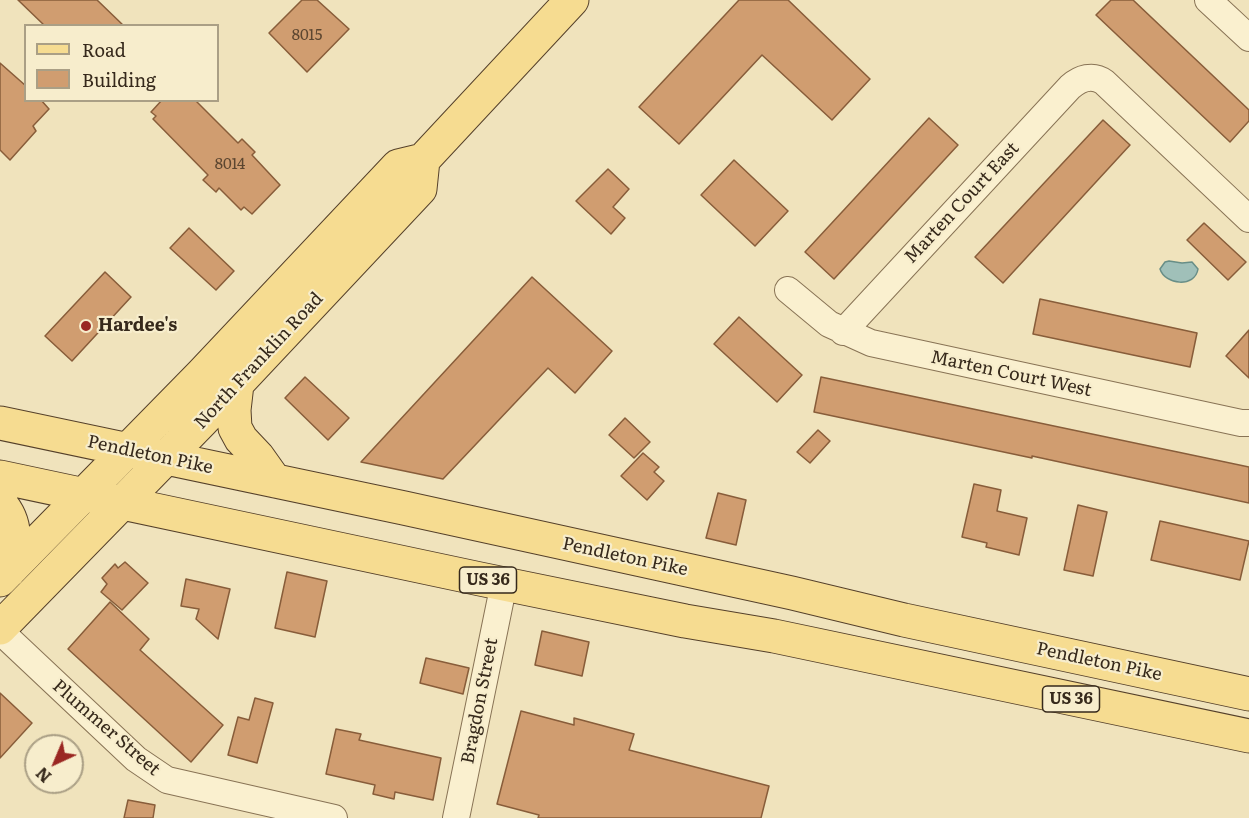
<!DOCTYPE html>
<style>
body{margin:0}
#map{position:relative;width:1249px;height:818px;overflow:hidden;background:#f0e3bc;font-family:Literata,serif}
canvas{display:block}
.legend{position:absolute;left:24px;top:24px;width:195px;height:78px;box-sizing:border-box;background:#f7edcc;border:2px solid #aa9f85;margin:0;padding:8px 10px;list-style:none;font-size:18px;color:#36291b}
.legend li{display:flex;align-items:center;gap:12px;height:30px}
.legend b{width:30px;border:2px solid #aa9f85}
.north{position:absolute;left:24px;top:734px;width:60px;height:60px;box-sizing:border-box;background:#f7edcc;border:2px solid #aa9f85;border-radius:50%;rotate:224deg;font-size:16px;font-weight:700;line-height:24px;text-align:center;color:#36291b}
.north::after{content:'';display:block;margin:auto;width:21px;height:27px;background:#9a2722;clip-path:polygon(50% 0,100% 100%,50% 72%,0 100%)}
</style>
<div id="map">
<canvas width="1249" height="818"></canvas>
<ul class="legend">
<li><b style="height:8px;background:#f6dc91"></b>Road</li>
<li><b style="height:16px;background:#d09d70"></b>Building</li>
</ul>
<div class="north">N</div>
</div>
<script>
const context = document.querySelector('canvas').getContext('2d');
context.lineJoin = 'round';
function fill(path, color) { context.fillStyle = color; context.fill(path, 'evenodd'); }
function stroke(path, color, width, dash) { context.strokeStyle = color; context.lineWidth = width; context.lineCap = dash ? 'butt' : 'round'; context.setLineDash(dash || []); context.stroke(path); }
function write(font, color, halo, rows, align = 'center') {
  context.font = font + ' Literata,serif'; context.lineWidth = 4.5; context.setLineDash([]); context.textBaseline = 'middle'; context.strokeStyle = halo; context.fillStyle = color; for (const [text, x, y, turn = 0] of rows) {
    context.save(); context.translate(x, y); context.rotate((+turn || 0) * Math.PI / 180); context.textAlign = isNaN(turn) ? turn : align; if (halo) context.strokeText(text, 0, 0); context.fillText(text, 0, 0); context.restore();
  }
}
const water = new Path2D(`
 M1169,261l13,2 10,-1 6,7c-3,19 -33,16 -38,0l5,-7z`);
const building = new Path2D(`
 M18,0h79l27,26h-79z
 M302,0h15l32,29 -42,43 -38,-39z
 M739,0h49l82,79 -38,41 -70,-65 -83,89 -40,-37z
 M1111,0h22l116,110v11l-19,21 -134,-127z
 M0,63l26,23v14h15l8,9 -16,17 3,5 -26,29 -10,-10z
 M162,100h33l43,43 4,-4 13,13 -3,3 28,30 -28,29 -8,-7 -3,3 -22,-22 -3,4 -13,-12 5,-5 -55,-56 3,-3 -5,-4z
 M929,118l29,27 -124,134 -29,-27z
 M1103,120l27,25 -127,138 -28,-26z
 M734,160l54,51 -33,35 -54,-51z
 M608,169l21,20 -16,18 12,11 -14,16 -35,-33z
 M1204,223l42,39 -18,18 -41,-40z
 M189,228l45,43 -18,19 -46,-42z
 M105,272l26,25 -59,64 -27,-25z
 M532,277l80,74 -37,42 -27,-25 -105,111 -82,-17z
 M1040,299l157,34 -7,34 -157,-33z
 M739,317l63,58 -25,27 -63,-58z
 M1249,330v48l-23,-22z
 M305,377l44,41 -21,22 -43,-42z
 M821,377l428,90v36l-217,-47v2l-218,-46z
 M625,418l25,24 -16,16 -25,-23z
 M818,430l12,11 -20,22 -13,-11z
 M643,453l16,14 -5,5 10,9 -17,19 -26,-24z
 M974,484l27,6 -4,21 30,7 -8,37 -33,-8 1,-4 -25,-6z
 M718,493l28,7 -10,45 -30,-7z
 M1078,505l29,7 -14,64 -29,-6z
 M1160,521l89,20 -9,39 -89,-20z
 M125,562l23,21 -26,27 -21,-18 6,-8 -5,-6 13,-14 3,4z
 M287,572l40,9 -12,56 -40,-9z
 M186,579l44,10 -12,50 -22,-20 3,-10 -18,-3z
 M110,602l39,37 -9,11 83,75 -32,37 -123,-113z
 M542,631l47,11 -7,34 -47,-11z
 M426,658l43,10 -6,26 -43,-11z
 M0,693l32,30 -32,35z
 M255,698l18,5 -16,60 -29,-8 10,-38 11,3z
 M521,711l53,14v-7l60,16 -5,16 140,36 -8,32h-223l1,-3 -42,-11z
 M336,729l25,5 -2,6 82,18 -8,42 -38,-8 -1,7 -21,-5 2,-9 -49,-11z
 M128,800l27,5 -2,13h-29z`);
const minor = new Path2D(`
 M1208,0l41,38
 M788,290l41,34 42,19 370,80h8
 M843,332l227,-245c10,-9 23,-13 34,-5l145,137
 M0,631l136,128 31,21 167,38
 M456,818l48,-235`);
const major = new Path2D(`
 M237,384l-3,26 1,18 6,11 17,18 17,24
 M0,423l404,85 388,85 112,27 345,74
 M0,477l480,102 205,42 89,15 475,100
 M0,503c19,21 14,43 9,68
 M0,580l202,-206 196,-208 25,-6 149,-160
 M0,628l202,-207 218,-232 3,-29`);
const markers = [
 [86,326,6,"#9a2722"]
];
const numberNames = [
 ["8015",307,36],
 ["8014",230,165]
];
const shields = [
 [488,580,57],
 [1071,699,57]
];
const shieldNames = [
 ["US 36",488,580],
 ["US 36",1071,699]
];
const streetNames = [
 ["Marten Court East",962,203,-47],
 ["North Franklin Road",259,361,-47],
 ["Marten Court West",1011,374,12],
 ["Pendleton Pike",150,455,12],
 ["Pendleton Pike",625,557,12],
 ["Pendleton Pike",1099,662,12],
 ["Bragdon Street",480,701,-79],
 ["Plummer Street",106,728,41]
];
const poiNames = [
 ["Hardee's",98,326]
];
fill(water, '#a0c0b9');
stroke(water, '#688e87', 1.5);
fill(building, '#d09d70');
stroke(building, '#885d3a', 1.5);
stroke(minor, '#887355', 28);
stroke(major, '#55402a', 35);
stroke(minor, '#faf0cf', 26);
stroke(major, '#f6dc91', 33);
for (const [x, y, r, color] of markers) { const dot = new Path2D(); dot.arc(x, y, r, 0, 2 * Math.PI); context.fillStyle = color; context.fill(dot); stroke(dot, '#f7edcc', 2); }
write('15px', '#5c4630', null, numberNames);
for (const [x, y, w] of shields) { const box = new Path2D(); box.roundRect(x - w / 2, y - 13, w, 26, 4.5); context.fillStyle = '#f7edcc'; context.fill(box); stroke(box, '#36291b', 1.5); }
write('bold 16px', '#36291b', null, shieldNames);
write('18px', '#36291b', '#f7edcc', streetNames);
write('bold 18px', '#36291b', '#f7edcc', poiNames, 'left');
</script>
